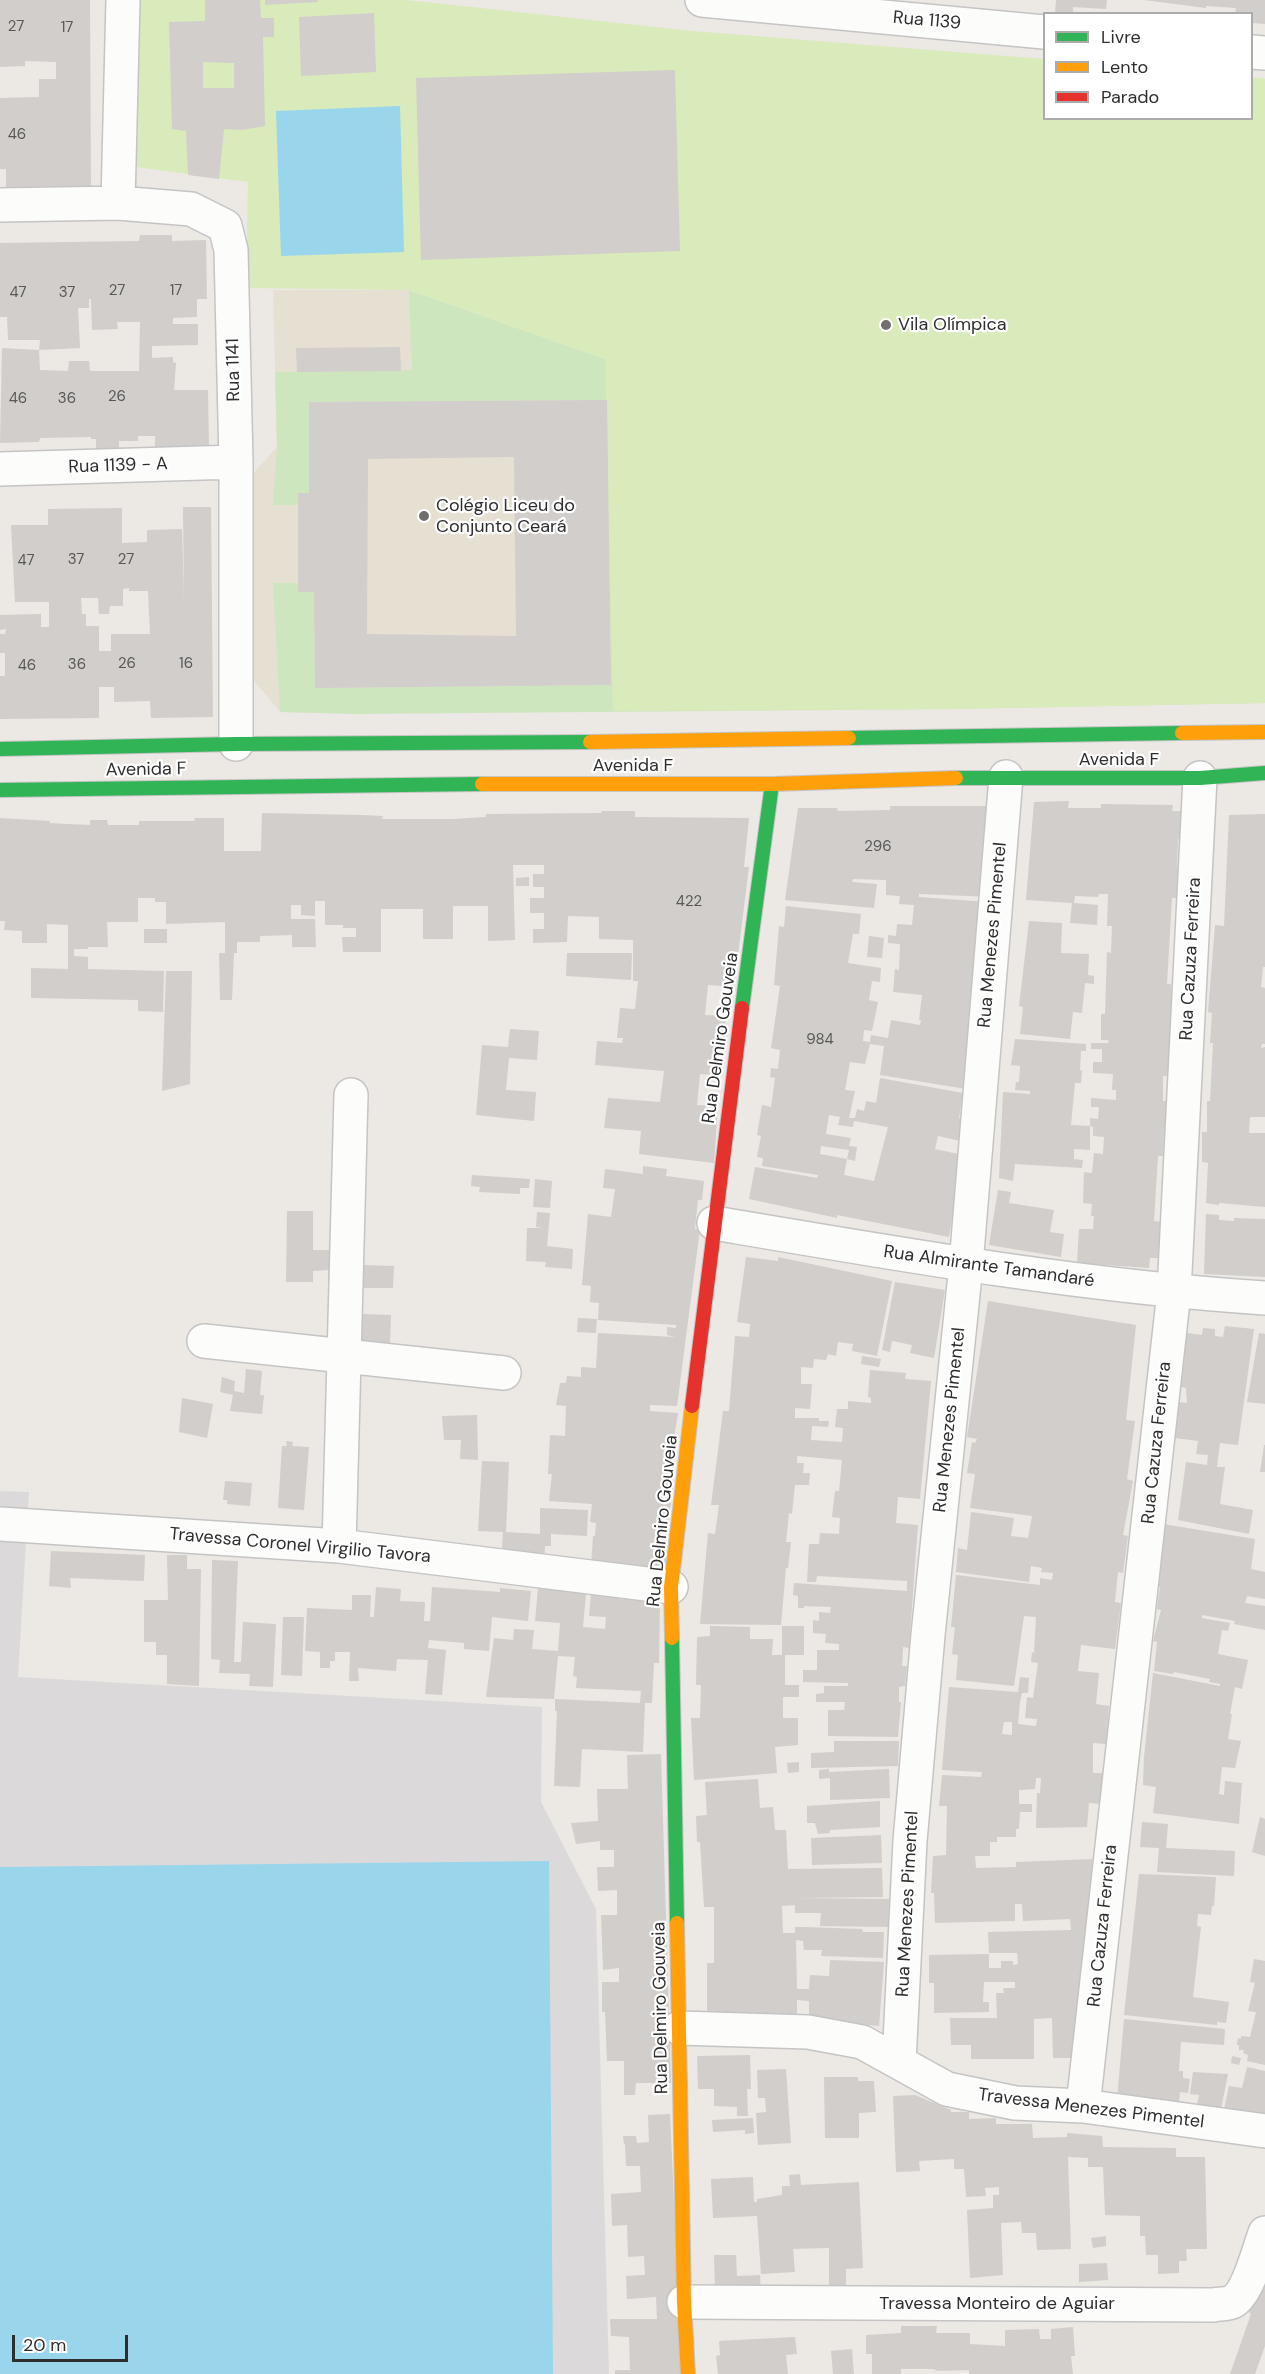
<!DOCTYPE html>
<meta charset="utf-8">
<style>
body{margin:0}
#map{position:relative;width:1265px;height:2374px;overflow:hidden;background:#ece8e4;font-family:"DM Sans",sans-serif}
canvas{display:block}
.legend{position:absolute;left:1043px;top:12px;width:210px;height:108px;box-sizing:border-box;background:#fff;border:2px solid #ababab;margin:0;padding:8px 10px;list-style:none;font-size:18px;color:#2e2e2e}
.legend li{display:flex;align-items:center;gap:12px;height:30px}
.legend b{width:30px;border:2px solid #ababab}
.scale{position:absolute;left:12px;top:2335px;width:116px;height:27px;box-sizing:border-box;border:3px solid #2e2e2e;border-top:0;padding-left:8px;font-size:18px;line-height:21px;white-space:nowrap;color:#2e2e2e;-webkit-text-stroke:4px #fff;paint-order:stroke}
</style>
<div id="map">
<canvas width="1265" height="2374"></canvas>
<ul class="legend">
<li><b style="height:8px;background:#30b455"></b>Livre</li>
<li><b style="height:8px;background:#ff9f0a"></b>Lento</li>
<li><b style="height:8px;background:#e5322d"></b>Parado</li>
</ul>
<div class="scale">20 m</div>
</div>
<script>
const context = document.querySelector('canvas').getContext('2d');
context.lineJoin = 'round';
function fill(path, color) { context.fillStyle = color; context.fill(path, 'evenodd'); }
function stroke(path, color, width, dash) { context.strokeStyle = color; context.lineWidth = width; context.lineCap = dash ? 'butt' : 'round'; context.setLineDash(dash || []); context.stroke(path); }
function write(font, color, halo, rows, align = 'center') {
  context.font = font + ' "DM Sans",sans-serif'; context.lineWidth = 4.5; context.setLineDash([]); context.textBaseline = 'middle'; context.strokeStyle = halo; context.fillStyle = color; for (const [text, x, y, turn = 0] of rows) {
    context.save(); context.translate(x, y); context.rotate((+turn || 0) * Math.PI / 180); context.textAlign = isNaN(turn) ? turn : align; if (halo) context.strokeText(text, 0, 0); context.fillText(text, 0, 0); context.restore();
  }
}
const industrial = new Path2D(`
 M0,1491l29,1 -11,185 524,30 -1,95 55,107 13,465h-609z`);
const education = new Path2D(`
 M273,290h136l198,110 4,285 -254,29 -77,-2 -33,-40 -8,-183 38,-42z`);
const green = new Path2D(`
 M1044,59v59h208v-41l13,2v624l-312,6 -596,5 -77,-2 -7,-129h26l-1,9h16l1,96 296,-3 -4,-285 -298,2v91h-11v12h-25l4,-58 -2,-75 137,-2 -3,-80 196,69z`);
const pitch = new Path2D(`
 M132,0h275l285,31 352,28v59h208v-41l13,2v624l-312,6 -340,2 -8,-352 -196,-69 -163,-2 2,-106 -119,-16z`);
const water = new Path2D(`
 M400,106l4,146 -123,4 -5,-145z
 M549,1861l4,513h-553v-507z`);
const building = new Path2D(`
 M0,0h90l1,187 -33,-1v7l-52,1v-25h-6v-71l39,-1v-18h17v-17l-31,-1v5l-25,1z
 M205,0h55l1,18h13v19h-11l2,89 -23,4 -18,-1 -5,50 -31,-4 -2,-44 -14,-2 -3,-107 36,-1zM203,62l31,1v25h-31z
 M265,0h53v2l-53,3z
 M1056,0h51l-1,9 -33,-2v7l-18,-1z
 M1144,0h121v24l-13,-1v-9h-17l1,-6 -30,-2v2z
 M374,13l2,59 -75,4 -2,-59z
 M675,70l5,181 -259,9 -5,-182z
 M140,235h32v6l34,-1 1,59h-10v18l-24,1v6h25v21l-46,1v12l21,-1v5l3,1 -2,27h34l1,59 -54,2v-15h-17v5h-19v10l-23,1v-13h-5v-2l-51,1 -1,4 -39,1 2,-95 37,2 1,20 28,1 1,-10h20l1,10h49l1,-49h-23l1,7 -26,1 -1,-31h-2v9h-11l2,40 -41,2 1,-10h-32l-1,-23h-7v-74l139,-2z
 M400,347l1,24 -104,1 -1,-24z
 M607,400l4,285 -296,3 -1,-96h-16v-99h11v-91zM514,457l2,179 -149,-2 1,-175z
 M183,507h28l2,210 -62,1 -1,-17 -36,1v-15h-15v31l-99,1v-43h5v-23h-5v-19h5l1,-5 -6,1v-15l41,-1v13h8v-25h-34l-4,-77h37v-16l74,-1v35l25,-1v-12l35,-1 2,72zM129,588v3h19l2,43h-39v17h-12v-25h-13v-12h-4l-1,-16h17l1,16h10l1,-8h13v-17z
 M1069,801l-1,7h33v-4l72,1 -1,6h16l1,27 -11,1 -1,29 4,1 -1,29h-8l-5,86h4v59l-2,33h-6v25h5l-1,28h-3l-1,27h-5l-4,65 9,1 -3,36h-10l-1,10 -72,-5 2,-34h14l1,-13h-3l1,-12 -9,-1 1,-31 8,1 2,-20 9,1 1,-17 -11,-1v-9l-3,-1v-8l8,1 1,-12h-8v-9l25,2v-10h-4l1,-16 -20,-1v-11h9v-13h-11v-6h18l-1,-3h-7v-26h4l2,-62 4,1 1,-27h-5l1,-32h-9l-1,3 -23,-1 -1,7 24,2 -1,20 -27,-2 2,-20 -46,-3 8,-98z
 M890,806h99l4,91 -74,-3v3l69,5 -16,188 -92,-15 4,-29 -14,-2 -5,20 -15,-2 -5,28 10,1 -6,27h6l2,-9 7,2 2,-10 10,2 4,-25 83,15 -4,25 9,2 -3,22 -27,-6 -3,13 28,6 -14,82 -112,-22v3l-88,-19 6,-32 62,11 1,-3 -56,-9 1,-8 -6,-1 4,-21 -4,-1 5,-30 9,2 4,-29 -5,-1 1,-9 7,1 2,-19 -9,-2 9,-62 -6,-1 5,-59 5,1 2,-21 75,8 -2,20h-6l-5,29 33,5 -1,14 -8,-1 -3,19 9,2 -6,29 -8,-1 -1,11 7,1 1,-7 17,3 3,-18 29,5 1,-5h-2l3,-25 -29,-3 2,-23 4,1 1,-26 -12,-1v-8l8,1 1,-12 15,1 2,-20 -15,-1 1,-8 -14,-1v-15l-33,-1 -1,3 25,2 -3,24 -89,-8 13,-92h39l1,3 52,-1zM829,1115l11,2 -2,8 15,2 1,-6 34,6 -14,54 -30,-6 3,-16 8,2 2,-14 -8,-1 2,-8 -25,-4zM821,1146l28,4 -2,9 -27,-5z
 M602,811h33v6l114,1 -5,49h5l-15,120 -26,-2 -3,30 21,1 -7,59 -19,-1 -3,31 21,1 -4,57 -75,-9 2,-23 -37,-3 4,-30 52,4 4,-31 -69,-6 2,-24 25,2 1,-5h-6l3,-30 15,1 3,-28h-5v-41l-34,-1v-22l-31,-1 -1,26 -34,1v-14h11v-16h-14v-15h14v-11h-11v-13h11v-9h-31l2,75 -27,1v-35h-35v33h-30v-30h-42v43h-38l-1,-15h14v-9h-13v-3h-18v-24h-10v15l-14,-1v-10h-10v14h24l1,28h-24v-12l-32,1v6h-23v11h-3l-2,47h-12l-1,-47h6v-31l-59,2v-22h-11v-4h-17v24h-31l1,25h-20v2h-14v7l14,1v12l76,2 -1,41 -25,-1v-11l-107,-2v-30l37,1v-44l-21,-1v19h-25v-12l-18,-1 1,-9h-5v-103l50,3v2l18,1 22,1v-5h17l1,5h31v-4h55l1,-3h29v33h37l1,-38 100,2 21,1 -1,3h71l33,-2v-3l115,-1z
 M1265,814v153h-2l-2,20 4,1v56h-3l-1,4 4,-1v70h-15l-1,16h16v74l-46,-4v2l-13,-2 2,-40 -6,-1v-30h5v-31h3l3,-58h-3l2,-30 -4,-1 7,-87 9,1 5,-111z
 M529,877v9h-13v-8z
 M1029,921l33,2 -1,30 28,1 -1,21 6,1v8l-9,-1 -3,30 -9,-1 -3,27 -50,-5 3,-27 -4,-1z
 M144,929h23v14h-23z
 M869,936l15,2 -2,20 -15,-1z
 M567,953h65l-1,27 -65,-4z
 M166,971h26l-2,113 -28,7z
 M510,1029l29,2 -2,29 -28,-2 -3,32 30,2 -2,29 -58,-6 6,-70 26,2z
 M1015,1039l71,5v7h-5l-1,19 2,1 -1,12h-6l-4,42 19,1v24l-16,-1v10l9,1 -1,8 -67,-4 -2,17 -14,-3 4,-86 27,2v-3l-15,-1 1,-8h3l1,-16 -9,-1z
 M643,1166l24,3 -1,7 38,5 -2,19h-4l-3,29h5l-23,177 -27,-1v6l28,2 -11,67h7l-8,60 -12,-1 -1,12 13,1v18l-75,-2 2,-32h2l1,-13 -6,-1 2,-18 -43,-3 3,-27h-4l2,-39 15,1 1,-30 -10,-1 4,-22h6l1,-7 14,1v-10l15,1 2,-35 77,4 -8,-2v-8l9,1v-3l-78,-5 1,-17 -9,-1 1,-16 -9,-1 6,-71 23,3 4,-28 -12,-1 2,-19 38,5z
 M472,1175l58,4 -1,9h-9v6l-41,-2 1,-5 -9,-1z
 M535,1179l17,2 -2,27 -17,-1z
 M998,1190l13,2 -2,11 45,7 -4,22 14,2 -3,23 -72,-12z
 M287,1211h26v39h29v32h-14v-12l-15,1v11h-27z
 M537,1212l13,1 -3,33 26,3 -1,20 -27,-2 1,-5 -20,-1 1,-33h17l-8,-1z
 M1206,1214l13,1v5l15,1v-3l31,1v58l-61,-3z
 M746,1257l32,4v-4l114,24 -15,75 -25,-5 1,-7 -15,-2 -2,14 -8,-2 -2,6 -12,-1 -1,9 -12,-1v17h11l-2,25 -15,-1v10h24v3h10l-1,6 -16,-1 -1,14 31,2 1,-14 -8,-1 2,-18h11v-8l23,2v-5l-3,-1 2,-27 36,3 -1,6 26,2 -11,118 -22,-2 -2,26 22,2 -9,123 -6,-1 -1,19h5l-2,20 -6,1v15h2l-3,35 -70,-1v-26h16l1,-8h-29v-8l8,-1v-7h24v-3l-45,-1v-12h14v-20h22v-6l-14,-1 1,-9 -13,-1v-13l6,1v-9l11,1 1,-6 -27,-1v2h-6v-12l-5,-1 1,-12 113,8v-10l-90,-5 -1,6h-9l2,-38h10l1,-11 19,1 1,-16 -8,-1 3,-26h4l3,-31 -45,-4v7h7l-1,10h7l-1,12h-14l-3,29 -3,-1 -3,29h5l-3,26h-2l-5,57 -81,-1 8,-91 7,1 4,-29h-8l12,-94h6l6,-75 14,1 1,-13 -13,-2z
 M362,1265l32,1 -1,22h-31z
 M895,1282l50,8 -11,68 -24,-5 2,-8 -20,-4 -2,11 -8,-2z
 M988,1301l148,24 -10,95 9,1 -8,58 6,2 -10,54 5,1 -5,37 -5,-1 -3,30 6,1 -6,46 -34,-4 -3,26 21,2 -3,31 13,2 -3,38 -13,-1v30h10l-3,31 -11,-1 -2,24 -51,1 1,-35h3l1,-15h-5l-1,11 -16,1v14h13v8h-12l-1,17h-3v8h-19v5h-7v14h-15l1,12 40,-1v-5l76,-3 -1,91 -14,108h-24l-1,-40 -18,1v40h-63v-14h-20l-1,-27h47l-1,-25h8l-1,-5h12v-6h-31l-1,20h6v10l-55,1v-30h-5v-28l60,-1v14h12v-7h12v4l5,-1 -1,-11h-28l-1,-21 83,-2 -1,-11 -47,2 -1,-17h-7v17l-80,2 -1,-30h-3l2,-37 13,-1 1,-49h-8l3,-31 39,2 1,-5 -40,-2 7,-83 69,5 2,-15 9,1 -1,15h-6l-2,9 -2,22 18,2 1,-7 -12,-1 2,-21 6,1 5,-35 -7,-1 1,-10 2,1 2,-36 -12,-1 -10,70 -58,-6 2,-25 -6,-1 3,-27h-4l5,-52 84,10v-7l12,2 1,-7 -12,-1 1,-4 -11,-2 -2,16 -73,-10 2,-24 9,2 4,-38 43,6 -3,18 17,2 4,-22 -62,-8 5,-34 -8,-1 5,-31 3,1 2,-4 -10,-2zM1004,1722h8v13l-10,-1z
 M362,1314l29,1 -1,29 -29,-1z
 M578,1318l19,1 -1,14 -19,-1z
 M1225,1326l29,3 -16,116 -18,-2 -3,24h8l-5,37 33,6 -4,24 -71,-14 8,-58 21,3 1,-10 -12,-1 2,-13 -23,-3 4,-36 8,1 -1,-15 -5,-1 6,-54 15,2 1,-7 12,1v7l8,1z
 M1259,1333l6,1v70l-18,-2z
 M862,1356l19,3 -2,8 -18,-3z
 M246,1369l16,2 -2,24h4l-2,19 -32,-3 3,-16 -13,-3 2,-15 13,4 -1,10 10,2z
 M182,1398l31,6 -6,34 -28,-6z
 M477,1415l1,45 -18,-1 1,-19h-17l-2,-24z
 M286,1441l7,1 -1,4 17,1 -5,63 -26,-2 4,-62h5z
 M1264,1445h1v27h-5z
 M482,1461l27,1 -3,70 34,2v-26l48,2 -1,26 -36,-2v12h-6l-1,19 -43,-3 2,-30 -25,-1z
 M225,1481l27,2 -2,23 -23,-2v-4h-4z
 M1163,1524l92,15 -4,30 14,3v27l-18,-3 -2,7 20,3v24l-31,-6 1,-3 -33,-6v3l28,5 -2,8 -6,-1 -4,24 30,6 -6,29 -7,-2 -5,27h2l-4,25 13,2 -6,27 -13,-1 -3,27 5,1 1,-14 17,2 -3,41 -86,-11 3,-26 -13,-2 1,-28 9,-84 67,13v-2l-11,-2 1,-3 -36,-7 -1,2 -19,-3 3,-29 -4,-1 8,-31 -4,-1 3,-22h-4z
 M51,1551l94,4 -1,26 -74,-3 1,10 -22,-2z
 M167,1555h20v14h14l-2,117 -32,-2v-29h-11v-13h-12v-42h24z
 M212,1560l26,1 -4,101h7l2,-40 33,2 -3,63 -24,-1 1,-12 -31,-1 1,-13 -9,-1z
 M376,1587l25,2 -1,12 25,1 -1,19h6l2,-34 68,5v-4l31,3 -3,30 -36,-4 -3,34 -25,-2v-6l-35,-3 -1,8 18,2 -4,45 -17,-1 3,-34 -31,-1 -1,12 -38,-3 1,13h-10l1,-29h-15v9h-5v7h-10v-16l-15,-1 2,-43 45,2v-15h19l-1,22h4z
 M538,1588l48,5 -3,34 22,2 1,-12 -17,-1 2,-22 69,6 -1,63h-5l-2,40h-7l-2,49 -61,-3 -2,38 -26,-1 3,-75h-2v-12l85,4 1,-12 -65,-3 1,-11 -4,-1 2,-19 -17,-1 -4,43 -68,-2 8,-59 19,2 1,-11 20,1 -2,19 26,2 2,-28 -25,-2z
 M283,1617h21l-2,59 -21,-1z
 M710,1626l40,1v12h23l-1,16h10v-29h22v29h-19v30h14v12h-16v21h15v27l-23,2 2,26 -83,7 -3,-62h9l1,-33h-5l1,-48 13,-1z
 M834,1741h65l-1,25 -87,2v-15l23,-1z
 M661,1754l10,329h-35l-1,12h-11v-34h-17l-2,-49h-3v-30h17v-14l-16,2 -2,-55h16v-25l-19,1 -1,-24h17v-17h-14v-9l-24,3 -5,-21 27,-2 -1,-32h31l-1,-34z
 M799,1762v10l-11,1 -1,-10z
 M829,1769v3l60,-3 1,29 -60,2v-22l-11,1v-9z
 M758,1779l2,29 13,-1 2,23h11l2,39 94,-1 1,29 -88,1 94,1 -1,28 -68,-1 1,-13h-26v-8l-13,1 1,27h12v-6h9l58,2 1,3h21l-1,26 -62,-2 1,-6h-18l-1,-9 -7,-1 1,49h12l1,-14 19,1 1,-16 54,2 -5,64 -70,-7v-18l-12,-1v19l-90,-5v-51h7v-56h-10l-4,-65h-3l-1,-26 11,-1 -2,-33z
 M880,1801v26l-50,3v3l-12,1 -3,-11h-8v-17z
 M1260,1817l5,2v37l-13,-4z
 M1142,1822l26,2 -2,24 69,3 -1,25 -77,-4 2,-24 -19,-1z
 M881,1835l1,28 -70,2 -1,-27z
 M1139,1874l77,3 -2,29h-2l-1,9 -13,-1 -1,12 4,1 -8,70 36,5 -3,21 -9,-1v3l-93,-10z
 M1254,1959l11,2v104l-18,-4 1,-6 -5,-2 1,-3h-5v-5h-2l1,-7 3,1v-3l9,1 6,-25 -8,-1 7,-28 -5,-1z
 M1124,2019l101,10 -1,16 -43,-3 -2,29h4v7l7,1 -2,14 -8,-1 -1,12 -62,-5z
 M750,2055l1,34h-4l1,27h-11v-9l-23,-1v-17h-16l-1,-33z
 M1232,2056l9,2 -2,7 -8,-2z
 M1247,2067l18,4v50l-42,-7 6,-28 13,2z
 M786,2069l5,74 -33,2 -2,-32 10,-1 -1,-14h-7l-1,-28z
 M1193,2072l35,2 -8,40 -24,-4 3,-15 -9,-1z
 M824,2077h34v4h16l2,31 -17,1v25h-34z
 M915,2095l36,15v2h18v7l27,-1v6h36l1,14 34,-1v-4l35,3 1,11 73,1v9h29l2,92h-21l1,12h-8v12l-21,1v-19h-12l-1,-19h-5v-20l-35,-1 -2,-48h-15v-9l-20,-1 3,92 -34,1 -1,-17h-14l-1,-11 -20,1 2,52 -33,3 -3,-68 26,-2v-13h6v-8l-14,1 1,8 -20,1 -2,-28h-10v-10l-35,2 1,10 -24,1 -3,-76z
 M670,2114l12,260h-67v-4h15l-1,-33 -18,-1 -1,-17h47l-1,-22 -29,2 -1,-23 19,-1 -1,-19 -16,1 -1,-32 -15,1 -1,-32 30,-2 -1,-26h-14l-1,-22 8,-1 -9,1 -1,-8h13l1,7 12,-1 -1,-27z
 M753,2118l1,15 -9,1v-4l-32,2 -1,-12z
 M800,2174l1,11 58,-3 4,86 -17,1v16l-17,1v-38l-36,1 2,23 -34,2 -4,-58 -44,2 -2,-39 42,-2 1,25h3v-3l25,-4v-9h8l-1,-11z
 M1106,2236v10l-13,2 -2,-10z
 M714,2255h22l1,21 23,-1 1,19 -46,-3z
 M1107,2263l1,17 -29,2v-18z
 M1265,2272v74l-10,28h-25l21,-60 -2,-2z
 M901,2326h36l-1,7h34v11l35,2v-16l34,-1 1,10h11v-10l22,-2 2,29h-4l2,18h-104v-4l-33,1 -1,-2h-34v5h-29v-20h-6v-19l35,-2z
 M795,2337l2,17 -11,1 2,19h-70l-2,-18 4,-1 -1,-14z
 M852,2349l2,25h-21l-2,-23z`);
const street = new Path2D(`
 M702,0l342,32
 M1252,52l13,1
 M118,203l5,-203
 M0,205l118,-2 73,6 34,17 6,24 5,212v282
 M0,469l236,-7
 M714,1223c183,31 366,63 551,75
 M204,1341l300,32
 M0,1524l339,22 332,41
 M339,1546l12,-451
 M679,2028l129,4 54,10 85,47 68,14 68,3 182,25
 M899,2062l11,-221 18,-206 38,-370 40,-488
 M1083,2106l91,-814 26,-514
 M684,2302l529,3c5,-1 14,-1 19,-3 16,-8 27,-53 33,-69`);
const fast = new Path2D(`
 M849,738l333,-5
 M0,749l236,-5 354,-2
 M956,778h244l65,-5
 M0,790l482,-6
 M742,1008l30,-224
 M672,1638l5,285`);
const slow = new Path2D(`
 M1182,733l83,-1
 M590,742l259,-4
 M482,784h290l184,-6
 M672,1638l-1,-51 21,-181
 M677,1923l7,379 4,72`);
const jam = new Path2D(`
 M692,1406l50,-398`);
const markers = [
 [886,325,6,"#706f6e"],
 [424,516,6,"#706f6e"]
];
const numberNames = [
 ["27",16,27],
 ["17",67,28],
 ["46",17,135],
 ["27",117,291],
 ["17",176,291],
 ["47",18,293],
 ["37",67,293],
 ["26",117,397],
 ["46",18,399],
 ["36",67,399],
 ["37",76,560],
 ["27",126,560],
 ["47",26,561],
 ["26",127,664],
 ["16",186,664],
 ["36",77,665],
 ["46",27,666],
 ["296",878,847],
 ["422",689,902],
 ["984",820,1040]
];
const streetNames = [
 ["Rua 1139",927,21,5],
 ["Rua 1141",234,370,-91],
 ["Rua 1139 - A",118,466,-2],
 ["Avenida F",1119,760],
 ["Avenida F",633,766],
 ["Avenida F",146,770,-1],
 ["Rua Menezes Pimentel",993,935,-85],
 ["Rua Cazuza Ferreira",1191,959,-87],
 ["Rua Delmiro Gouveia",721,1038,-82],
 ["Rua Almirante Tamandaré",989,1267,8],
 ["Rua Menezes Pimentel",950,1420,-84],
 ["Rua Cazuza Ferreira",1157,1443,-84],
 ["Rua Delmiro Gouveia",663,1521,-84],
 ["Travessa Coronel Virgilio Tavora",300,1546,5],
 ["Rua Menezes Pimentel",908,1904,-87],
 ["Rua Cazuza Ferreira",1103,1926,-84],
 ["Rua Delmiro Gouveia",661,2008,-91],
 ["Travessa Menezes Pimentel",1091,2109,7],
 ["Travessa Monteiro de Aguiar",997,2304]
];
const poiNames = [
 ["Vila Olímpica",898,325],
 ["Colégio Liceu do",436,506],
 ["Conjunto Ceará",436,527]
];
fill(industrial, '#dcd9db');
fill(education, '#e6e0d3');
fill(green, '#cee6be');
fill(pitch, '#d9eabb');
fill(water, '#99d6ec');
fill(building, '#d1cecb');
stroke(street, '#c5c4c5', 36);
stroke(fast, '#c5c4c5', 16);
stroke(slow, '#c5c4c5', 16);
stroke(jam, '#c5c4c5', 16);
stroke(street, '#fcfcfb', 33);
stroke(fast, '#30b455', 14);
stroke(slow, '#ff9f0a', 14);
stroke(jam, '#e5322d', 14);
for (const [x, y, r, color] of markers) { const dot = new Path2D(); dot.arc(x, y, r, 0, 2 * Math.PI); context.fillStyle = color; context.fill(dot); stroke(dot, '#fff', 2); }
write('15px', '#585857', null, numberNames);
write('18px', '#2e2e2e', '#fff', streetNames);
write('18px', '#2e2e2e', '#fff', poiNames, 'left');
</script>
